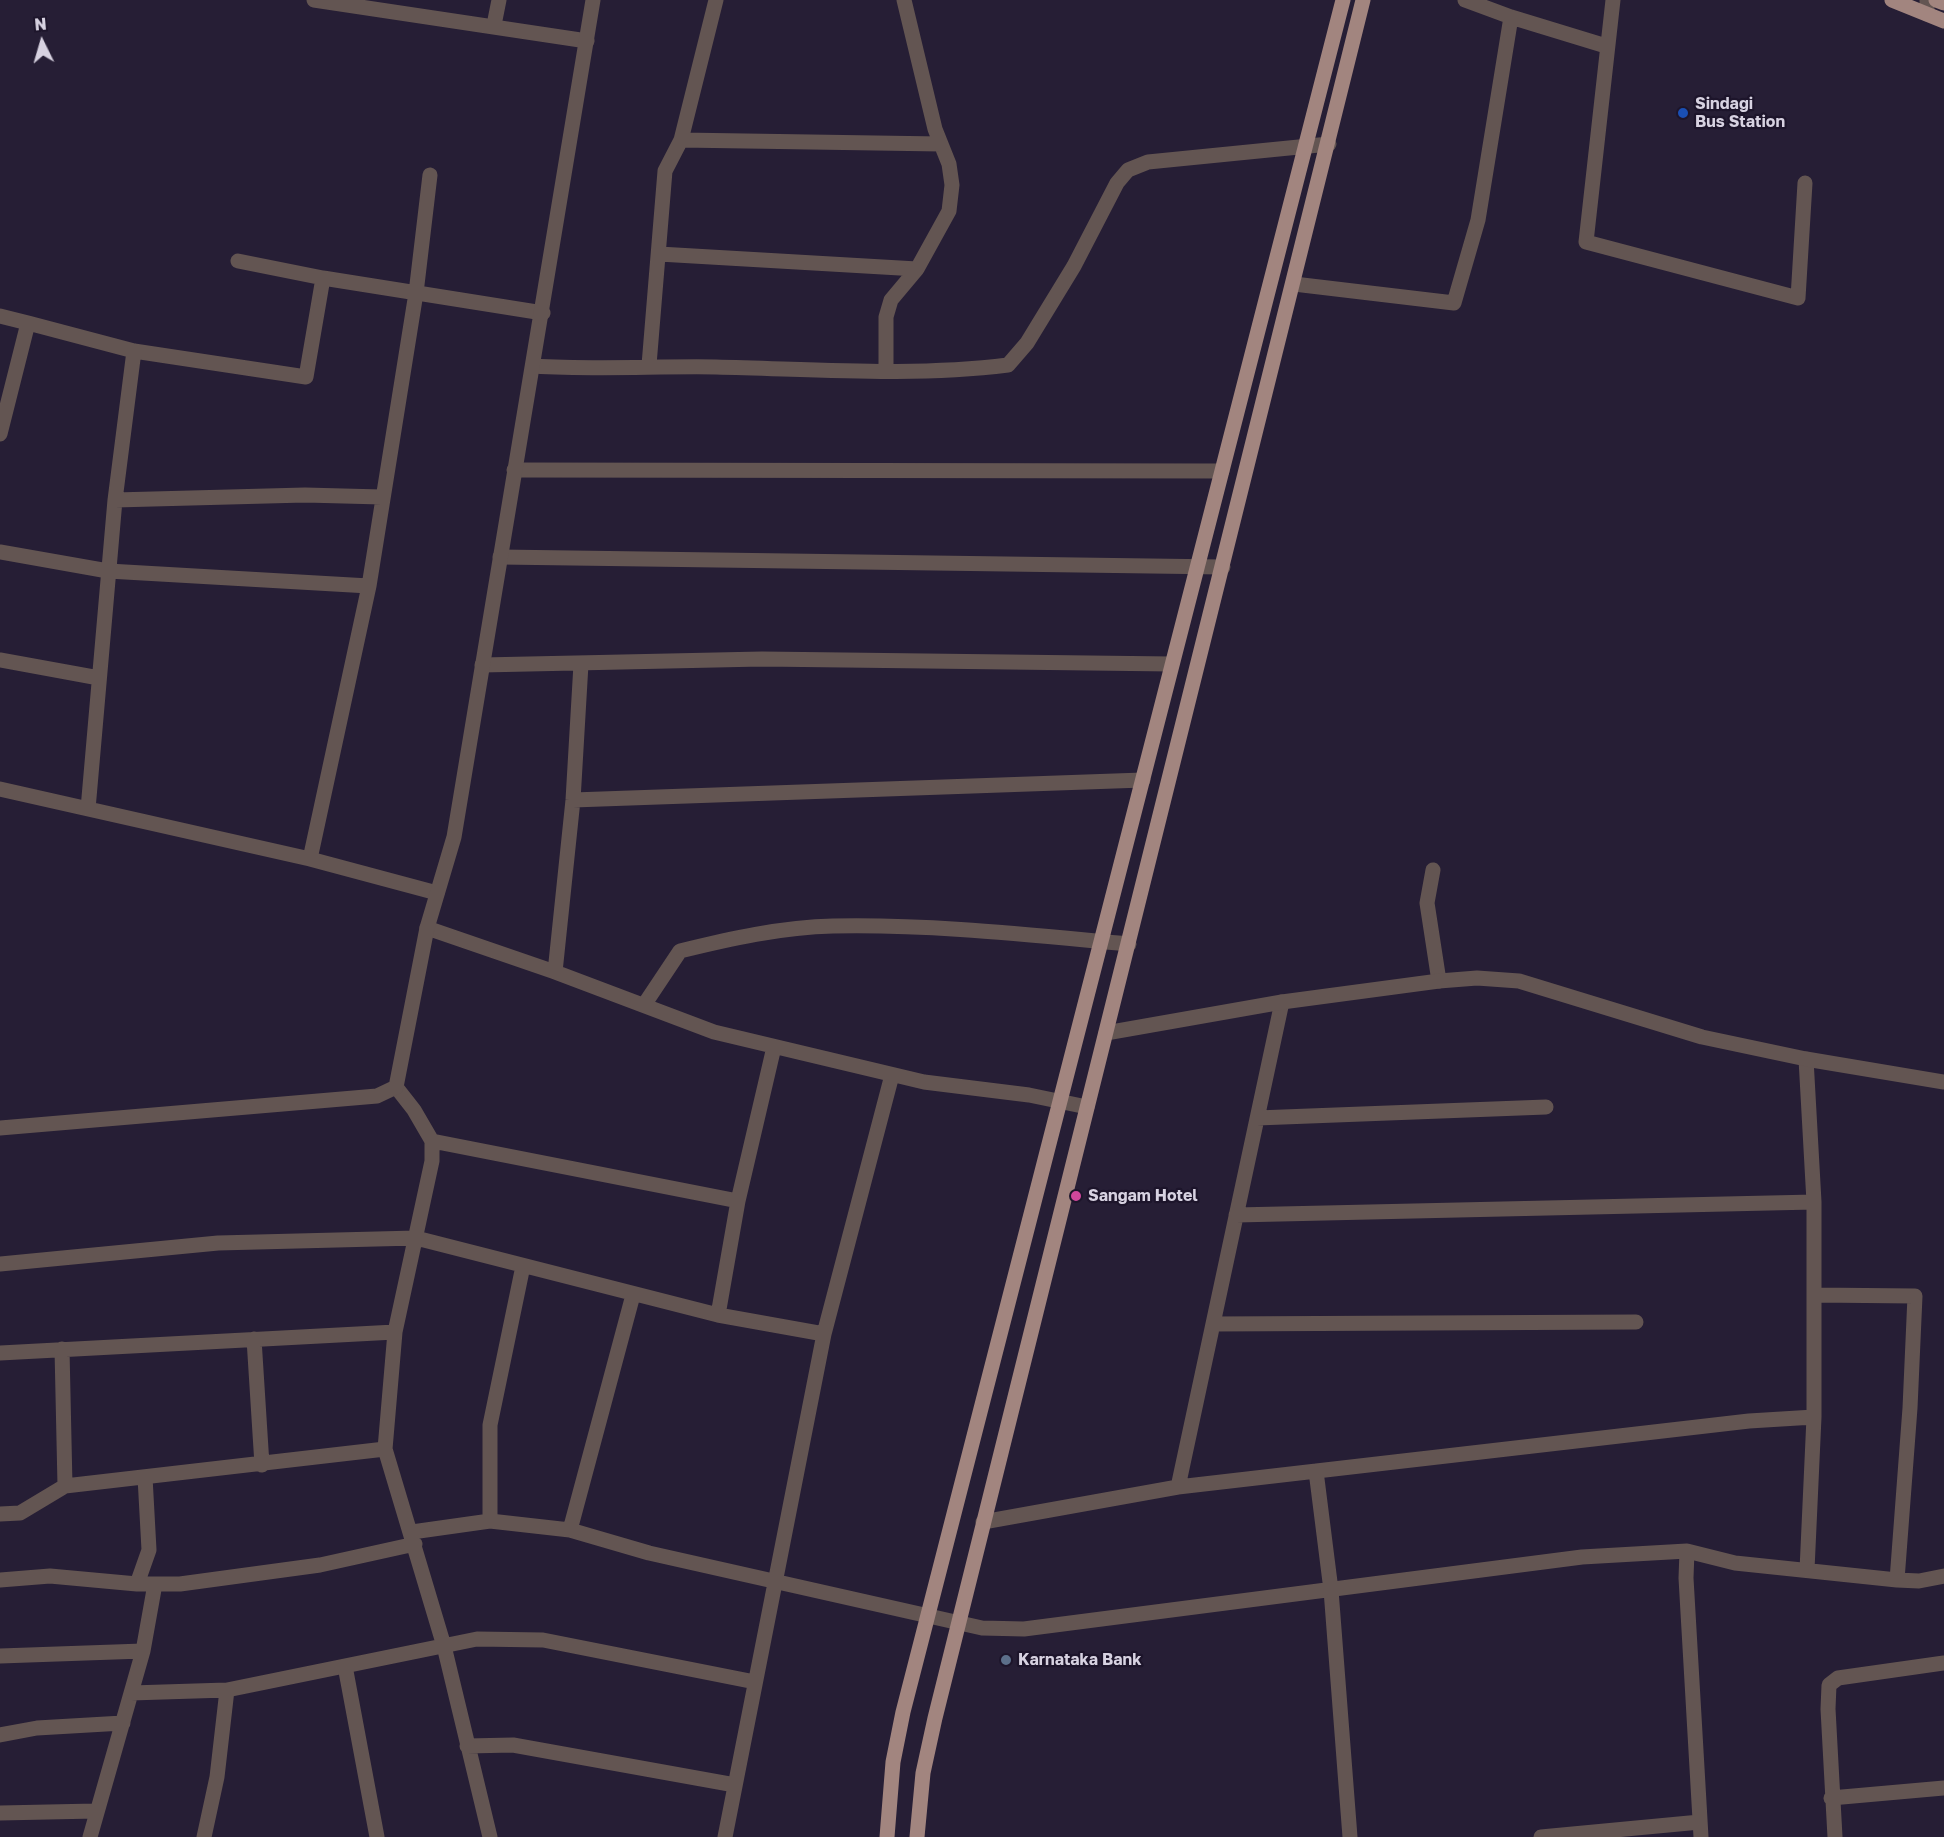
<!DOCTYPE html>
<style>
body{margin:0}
#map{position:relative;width:1944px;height:1837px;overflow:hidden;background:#261e35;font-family:"Golos Text",sans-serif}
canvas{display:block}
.north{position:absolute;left:12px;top:12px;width:60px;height:60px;-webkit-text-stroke:4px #1d152b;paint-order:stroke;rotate:355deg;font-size:16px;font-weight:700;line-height:24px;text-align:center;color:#d7d2e1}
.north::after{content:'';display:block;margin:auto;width:21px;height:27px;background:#d7d2e1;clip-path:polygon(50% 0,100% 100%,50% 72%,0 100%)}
</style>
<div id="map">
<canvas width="1944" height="1837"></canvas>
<div class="north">N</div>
</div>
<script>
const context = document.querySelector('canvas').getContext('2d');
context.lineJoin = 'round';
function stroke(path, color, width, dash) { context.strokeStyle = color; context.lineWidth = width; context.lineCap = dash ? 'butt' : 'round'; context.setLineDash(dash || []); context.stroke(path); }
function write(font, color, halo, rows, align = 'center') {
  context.font = font + ' "Golos Text",sans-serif'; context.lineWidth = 4.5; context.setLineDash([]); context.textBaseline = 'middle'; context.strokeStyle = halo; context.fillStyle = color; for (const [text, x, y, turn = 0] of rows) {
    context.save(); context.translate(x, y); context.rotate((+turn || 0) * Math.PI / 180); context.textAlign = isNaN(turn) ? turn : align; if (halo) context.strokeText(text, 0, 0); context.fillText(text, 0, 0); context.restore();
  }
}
const minor = new Path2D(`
 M314,0l273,41
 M1465,0l46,17 95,29
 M1613,0l-27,242 212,56 7,-115
 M1927,0v14
 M494,25l5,-25
 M681,140l260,4
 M659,254l258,15
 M238,261l85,17 220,35
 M1294,284l160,19 24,-83 33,-203
 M0,316l28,7 -28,111
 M28,323l106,28 172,26 17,-99
 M649,365l16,-194 16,-31 35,-140
 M534,366c61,4 122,0 182,1 97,2 196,10 292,-2l19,-22 47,-77 43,-83 11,-13 20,-8 181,-18
 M886,370v-53l5,-17 26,-31 32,-58 3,-26 -3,-21 -14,-35 -31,-129
 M514,470l708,1
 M115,500l190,-5 77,2
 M0,552l108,19 261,15
 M500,557l723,10
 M0,660l99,18
 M482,665l280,-6 410,5
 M0,789l310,70 59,-273 47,-293 14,-118
 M573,800l570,-20
 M88,809l27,-309 19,-149
 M310,859l127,34
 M1433,870l-6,33 12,78
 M427,928l128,44 159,60 210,50 105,13 58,12
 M555,972l18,-172 8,-136
 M644,1005l36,-54c49,-12 102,-24 153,-25 99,-2 197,9 296,18
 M1806,1059l8,143v215l-7,153
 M396,1087l18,23 18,31v20l-37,171 -10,117 59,197 46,191
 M1257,1118l289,-11
 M432,1141l306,60
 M1236,1215l578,-13
 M0,1264l218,-21 198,-5 302,77 106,19
 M1815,1295l100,1 -5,112 -13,172
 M718,1315l20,-114 36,-154
 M1213,1324l423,-2
 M254,1339l8,126
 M62,1349l3,137
 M0,1353l395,-21
 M1316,1471l15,119 19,247
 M1178,1487l104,-485
 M0,1514l20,-1 45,-27 320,-37
 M490,1521v-96l33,-159
 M983,1522l195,-35 571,-66 65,-4
 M570,1530l63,-235
 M412,1532l78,-11 80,9 79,23 333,75 42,1 558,-72 105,-6 48,12 162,17 22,1 25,-5
 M1687,1551l-1,27 15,259
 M0,1580l50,-4 87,8h43l140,-19 95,-21
 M137,1584l12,-34 -4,-73
 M0,1656l143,-5
 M345,1666l32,171
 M131,1693l96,-3 250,-51 66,1 212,42
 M0,1735l37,-7 86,-5
 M467,1746l46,-1 222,40
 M1831,1798l113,-10
 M0,1813l96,-2
 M90,1837l53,-186 12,-67
 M204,1837l13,-60 10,-87
 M725,1837l99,-503 68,-259
 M1541,1837l159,-15
 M1835,1837l-7,-128 1,-24 9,-7 106,-15`);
const tertiary = new Path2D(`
 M1106,1033l176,-31 157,-21 38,-3 42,3 183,56 104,22 138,23
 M0,1128l377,-32 19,-9 31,-159 27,-91 139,-837`);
const primary = new Path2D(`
 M1892,0l52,21
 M1936,0l8,3
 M887,1837l6,-75 10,-50 440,-1712
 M917,1837l6,-64 12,-55 428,-1718`);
const markers = [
 [1683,113,6,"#1a4fb4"],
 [1076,1196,6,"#d1479c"],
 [1006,1660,6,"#5c6f8a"]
];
const poiNames = [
 ["Sindagi",1695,104],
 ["Bus Station",1695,122],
 ["Sangam Hotel",1088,1196],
 ["Karnataka Bank",1018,1660]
];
stroke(minor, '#635552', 15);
stroke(tertiary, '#635552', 15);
stroke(primary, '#a2857f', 15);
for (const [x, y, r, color] of markers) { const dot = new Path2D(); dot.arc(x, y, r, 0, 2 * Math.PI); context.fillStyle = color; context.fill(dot); stroke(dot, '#1d152b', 2); }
write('bold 16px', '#d7d2e1', '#1d152b', poiNames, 'left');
</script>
